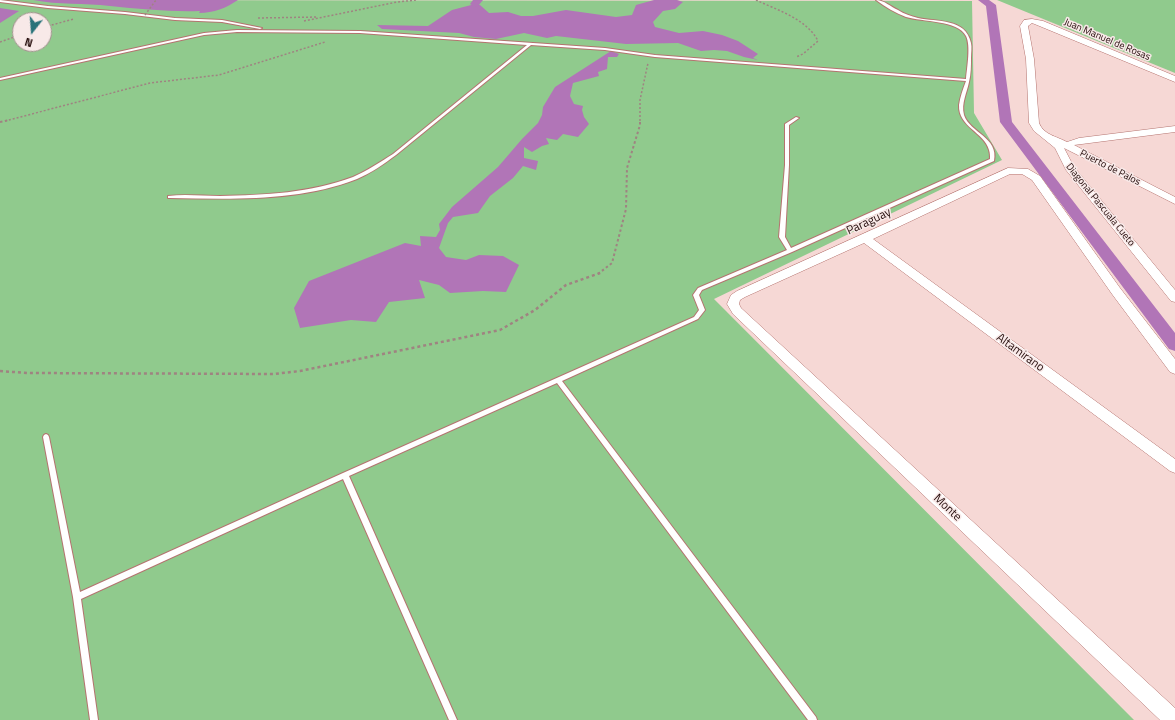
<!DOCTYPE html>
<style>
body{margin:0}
#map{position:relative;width:1175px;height:720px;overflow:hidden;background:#f6d8d5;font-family:"Titillium Web",sans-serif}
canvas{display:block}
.north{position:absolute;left:12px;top:12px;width:40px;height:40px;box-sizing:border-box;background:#f8e9e8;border:1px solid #a3908f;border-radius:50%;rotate:197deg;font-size:11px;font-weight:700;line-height:16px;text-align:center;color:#230b0a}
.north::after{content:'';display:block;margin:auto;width:14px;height:18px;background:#287279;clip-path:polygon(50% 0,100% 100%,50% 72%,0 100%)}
</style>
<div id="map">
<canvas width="1175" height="720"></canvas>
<div class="north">N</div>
</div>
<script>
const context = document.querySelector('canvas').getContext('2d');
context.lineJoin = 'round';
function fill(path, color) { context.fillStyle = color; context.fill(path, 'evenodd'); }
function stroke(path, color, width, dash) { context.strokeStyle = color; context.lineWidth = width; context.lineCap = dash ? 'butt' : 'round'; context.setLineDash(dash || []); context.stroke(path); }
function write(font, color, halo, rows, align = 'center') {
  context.font = font + ' "Titillium Web",sans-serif'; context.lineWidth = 3; context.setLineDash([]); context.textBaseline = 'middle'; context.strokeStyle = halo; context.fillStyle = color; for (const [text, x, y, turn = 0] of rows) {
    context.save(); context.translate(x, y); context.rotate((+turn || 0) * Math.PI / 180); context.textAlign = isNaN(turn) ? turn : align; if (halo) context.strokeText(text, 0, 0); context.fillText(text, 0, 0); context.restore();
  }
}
const green = new Path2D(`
 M0,0l972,1 2,112 28,47 -288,139 420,421h-1134zM20,20h24v24h-24z
 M997,0h178v73z`);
const water = new Path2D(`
 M33,0h205c-12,8 -24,13 -39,13l1,-2c-30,1 -60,-2 -90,-5 -26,-3 -51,-1 -77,-6z
 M654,0h23l6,2 -8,7 -12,2 -10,11 2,5 24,6 24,-2 19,4 16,6 20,13 -5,4 5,2 -14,-3 -17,-6 -13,-1 -13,1 -23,-8 -52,1 -70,-8 -9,2 -23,-5 -28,6 -22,-2 -15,-4 -77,-4 -5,-4 51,1 24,-16 23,-6 5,1 9,8 19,-1 13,4h12l33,-6 50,7 16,-2 4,-10z
 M0,8l19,3 -19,12z
 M611,51l8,3 -2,3h-9l-1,12 -9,3 1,4 -26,7 -3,13 4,8 9,2 -1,4 2,7 5,7 -11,13 -15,-3 -6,6 -11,-2 3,6 -7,2 -10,6 -8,-5v11l14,3 -2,9 -13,-4 -10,12 -23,18 -12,17 -25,4 -5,6 -9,25 7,9 20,3 13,-5 24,1 16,9 -13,27 -23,-1 -33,2 -11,-8 -20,-5 6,18 -36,4 -13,20 -25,-2 -51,8 -6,-20 15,-27 96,-38 16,3 -1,-10 16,1 4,-7 -1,-6 13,-17 46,-40 24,-28 16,-16 4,-8 1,-8 12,-20z`);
const canal = new Path2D(`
 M473,0h10l-5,6 -3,1 -5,-3z
 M978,0h11l7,5 16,117 163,211v18l-6,-2 -169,-227 -14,-116z`);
const pathFar2 = new Path2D(`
 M756,0c21,10 51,19 62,41l-15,13 -7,3
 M258,18l60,-1
 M304,21l93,-19 20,-2
 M44,27l30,-8
 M0,42l20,-7
 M5,121l145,-38 69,-8 106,-33
 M640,121v-21l8,-37`);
const pathFar1 = new Path2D(`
 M0,122l9,-2
 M598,274l14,-11 14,-54 1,-41 13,-43v-5`);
const path = new Path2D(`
 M0,371l27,2 247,1 26,-3 200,-41 35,-20 31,-25 34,-12`);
const lane = new Path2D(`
 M0,0l48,6 77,6 50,6 47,2 40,8 -2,1 -38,-7 -47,-2 -50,-6 -77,-6 -48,-6z
 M876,0c8,0 15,7 22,10 6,4 13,6 20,8 19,4 48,0 53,25 1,4 0,10 0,15 0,8 0,16 -2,24 -2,11 -8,21 -5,33 6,18 35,22 30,46l-202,91 -90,38 -3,5 6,15 -7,9 -136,62 254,336 1,3h-9l-251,-337 -208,93 108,244h-8l-106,-241 -262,120 17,121h-8l-17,-123 -30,-160 1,-2 2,-1 2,1 1,2 31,155 263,-119 351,-156 5,-7 -6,-15 5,-7 89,-38 -8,-13 6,-72v-41l11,-7 3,1 -10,7v40l-4,72 6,11 199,-89c0,-3 0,-6 -1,-9 -5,-18 -31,-23 -30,-45 1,-8 4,-16 7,-24l-311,-24 -50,-7 -74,-5 -135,110c-12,9 -25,18 -39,24 -59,23 -125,20 -187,19h-2v-2c17,-2 35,0 52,0 45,-1 91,-3 133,-19 14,-6 27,-15 40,-23l134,-109 -167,-12 -123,-1 -33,3 -204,45v-2l204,-45 33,-3 123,1 245,17 50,7 311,24c1,-12 5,-33 0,-43 -8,-16 -44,-14 -60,-19 -10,-4 -21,-10 -30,-17z`);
const street = new Path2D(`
 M1032,19l11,2 132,55v6l-138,-57 -5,-2 -4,3 6,33 5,64c5,12 17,13 28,19l12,-4 96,-12v6l-101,13 101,52v7l-111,-56 10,19 101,123v12l-4,-1 -105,-131 -11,-22 -21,-17 -5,-8 -3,-64 -6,-33 4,-6z
 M1008,168l20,1 12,7 80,112 55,71v15l-5,-2 -58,-78 -80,-114 -10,-6h-12l-137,65 302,220v14l-5,-2 -306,-228 -119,54 -5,3 -1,4 2,4 434,400v12h-15l-427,-406 -6,-10 4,-9 6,-4z`);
const pathBridge = new Path2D(`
 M145,15l11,-15`);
const farStreetnames = [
 ["Juan Manuel de Rosas",1107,40,23],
 ["Puerto de Palos",1110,168,27],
 ["Diagonal Pascuala Cueto",1100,205,51]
];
const streetNames = [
 ["Paraguay",869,222,-25],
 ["Altamirano",1020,353,36],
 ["Monte",947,508,43]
];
fill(green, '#90ca8d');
fill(water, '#b175b7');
fill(canal, '#b175b7');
stroke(lane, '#b4736f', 2);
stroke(street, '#b4736f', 1);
stroke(pathFar2, '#9f8381', 1.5, [2, 2]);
stroke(pathFar1, '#9f8381', 2, [2.5, 2.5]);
stroke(path, '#9f8381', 2.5, [3, 3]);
fill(lane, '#fff');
fill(street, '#fff');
stroke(pathBridge, '#9f8381', 1.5, [2, 2]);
write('10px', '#230b0a', '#f8e9e8', farStreetnames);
write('12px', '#230b0a', '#f8e9e8', streetNames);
</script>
